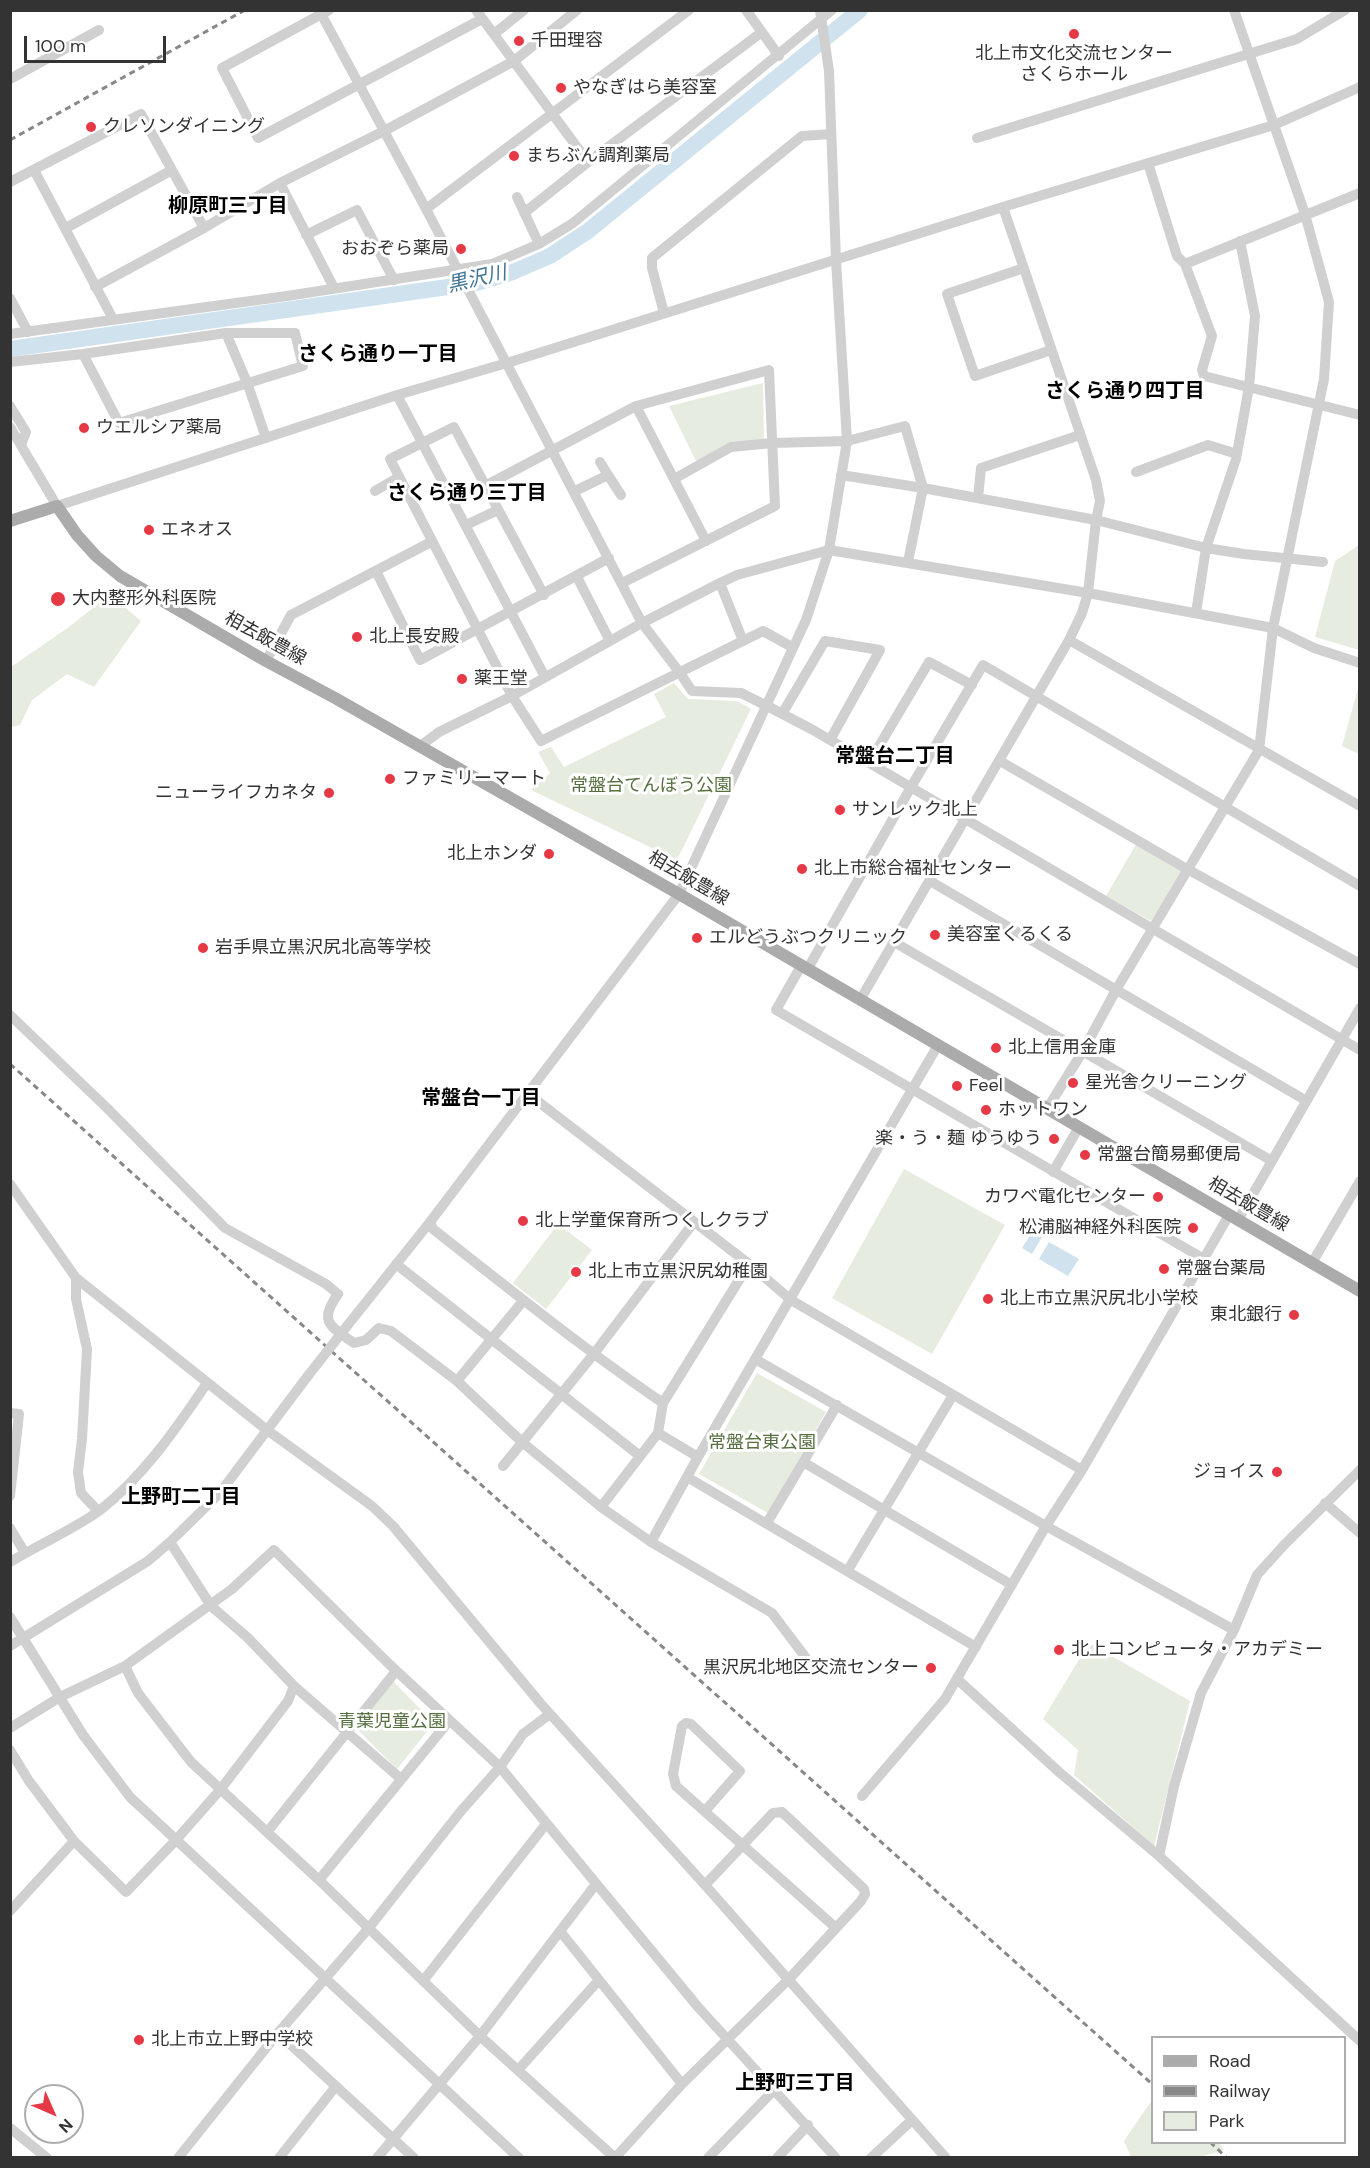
<!DOCTYPE html>
<meta charset="utf-8">
<style>
body{margin:0}
#map{position:relative;width:1370px;height:2168px;overflow:hidden;background:#fff;font-family:"DM Sans",sans-serif}
canvas{display:block}
.frame{position:absolute;inset:0;border:12px solid #333;pointer-events:none}
.legend{position:absolute;left:1151px;top:2036px;width:195px;height:108px;box-sizing:border-box;background:#fff;border:2px solid #adadad;margin:0;padding:8px 10px;list-style:none;font-size:18px;color:#333}
.legend li{display:flex;align-items:center;gap:12px;height:30px}
.legend b{width:30px;border:2px solid #adadad}
.north{position:absolute;left:24px;top:2084px;width:60px;height:60px;box-sizing:border-box;background:#fff;border:2px solid #adadad;border-radius:50%;rotate:135deg;font-size:16px;font-weight:700;line-height:24px;text-align:center;color:#333}
.north::after{content:'';display:block;margin:auto;width:21px;height:27px;background:#e63946;clip-path:polygon(50% 0,100% 100%,50% 72%,0 100%)}
.scale{position:absolute;left:24px;top:36px;width:142px;height:27px;box-sizing:border-box;border:3px solid #333;border-top:0;padding-left:8px;font-size:18px;line-height:21px;white-space:nowrap;color:#333;-webkit-text-stroke:4px #fff;paint-order:stroke}
</style>
<div id="map">
<canvas width="1370" height="2168"></canvas>
<div class="frame"></div>
<ul class="legend">
<li><b style="height:8px;background:#ababab"></b>Road</li>
<li><b style="height:8px;background:#888"></b>Railway</li>
<li><b style="height:16px;background:#e6ecdf"></b>Park</li>
</ul>
<div class="north">N</div>
<div class="scale">100 m</div>
</div>
<script>
const context = document.querySelector('canvas').getContext('2d');
context.lineJoin = 'round';
function fill(path, color) { context.fillStyle = color; context.fill(path, 'evenodd'); }
function stroke(path, color, width, dash) { context.strokeStyle = color; context.lineWidth = width; context.lineCap = dash ? 'butt' : 'round'; context.setLineDash(dash || []); context.stroke(path); }
function write(font, color, halo, rows, align = 'center') {
  context.font = font + ' "DM Sans","Noto Sans JP",sans-serif'; context.lineWidth = 6; context.setLineDash([]); context.textBaseline = 'middle'; context.strokeStyle = halo; context.fillStyle = color; for (const [text, x, y, turn = 0] of rows) {
    context.save(); context.translate(x, y); context.rotate((+turn || 0) * Math.PI / 180); context.textAlign = isNaN(turn) ? turn : align; if (halo) context.strokeText(text, 0, 0); context.fillText(text, 0, 0); context.restore();
  }
}
const green = new Path2D(`
 M763,383l1,57 -68,21 -27,-55z
 M1359,545v105l-44,-13 20,-76z
 M110,595l31,26 -47,66 -27,-13 -35,26 -12,25 -9,2v-60l55,-38z
 M674,683l14,16 49,2 14,8 -74,151 -146,-70 19,-17 -12,-21 13,-5 13,20 102,-50 -12,-23z
 M1359,685v69l-17,-8z
 M1137,843l46,28 -32,50 -45,-25z
 M904,1169l101,56 -73,129 -100,-56z
 M558,1224l34,26 -46,59 -33,-26z
 M757,1373l69,39 -58,101 -69,-39z
 M1089,1643l101,58 -36,145 -80,-71 4,-25 -35,-31z
 M389,1677l45,46 -37,46 -46,-46z
 M1152,2100v42l67,1 5,7 -24,7h-69l-7,-16z`);
const water = new Path2D(`
 M1033,1231l9,6 -10,17 -10,-6z
 M1049,1242l30,17 -11,17 -29,-17z`);
const river = new Path2D(`
 M10,349l466,-66 37,-11 37,-16 38,-25 272,-221`);
const minor = new Path2D(`
 M319,10l107,199 216,414 38,50 12,18 49,2
 M329,10l-107,58 36,70 224,-119
 M476,10l112,152
 M746,10l33,46
 M494,34l30,-24
 M10,79l89,-49
 M977,138l320,-99 48,-29
 M1148,163l29,93 8,8 175,-71
 M34,170l79,149
 M10,182l131,-68 63,114
 M280,183l54,105
 M517,197l22,47
 M426,209l263,-199
 M524,213l64,-51 174,-130
 M66,228l106,-58
 M306,235l51,-25 37,70
 M1185,264l27,72 -10,34 2,6 156,39
 M1024,268l-77,26 28,82 76,-26
 M95,287l109,-59 76,-45 104,-52 130,-70 63,-51
 M10,298l18,34
 M664,313l-12,-45v-10l150,-122 29,-2
 M226,333l22,52 18,53
 M10,334l277,-38 205,-32 47,-20 34,-21 259,-213
 M10,362l73,-8 143,-21h69l8,33 -184,57 -36,-69
 M397,395l148,282
 M10,406l16,26 -5,13
 M636,406l70,135
 M10,427l47,79 340,-111 110,-32 496,-156 271,-82 86,-38
 M600,462l8,13
 M1136,472l72,-27 29,9
 M841,475l82,13 173,32 110,28 38,6 79,8
 M674,479l57,-32 41,-4 75,-2 58,-15 18,62 -15,74
 M485,486l151,-80 133,-36 6,136 -153,77
 M375,491l24,-14
 M575,491l33,-16 13,20
 M978,498l3,-30 99,-33
 M466,525l32,-15
 M376,571l44,89 189,-102
 M577,577l33,64
 M720,583l23,58
 M544,595l-90,-168 -64,32 122,237 29,45 222,-110 29,16
 M1196,613l10,-65 30,-89 13,-72 6,-71 -15,-75
 M1069,640l291,166
 M266,661l25,-46 140,-73
 M771,708l42,22 547,320
 M782,714l43,-73 55,9 -50,90
 M419,747l20,-15 73,-36 130,-73 78,-40 17,-8 92,-25 259,43 185,35 41,20 46,15
 M1000,761l187,108 173,95
 M869,763l60,-101 43,23
 M930,881l375,219
 M894,942l378,219
 M801,966l-25,44 428,249
 M807,970l104,-183 72,-122 377,221
 M860,1000l209,-360 13,-27 6,-20 8,-73 4,-19 -4,-21 -93,-273
 M10,1015l98,94 117,119 101,56 12,10c-20,28 -8,32 16,49l12,-3 13,-12 12,3 66,50 65,61 79,65 50,35 121,71 34,45
 M527,1093l222,171 42,36 291,170
 M1047,1109l36,-58 33,-61 143,-240 14,-122 51,-249 5,-77 -24,-88 -71,-204
 M1053,1172l26,-45
 M10,1184l66,94 191,152 105,76 21,20 148,178 164,181 241,273
 M1238,1220l122,-212
 M430,1222l3,7c76,60 151,120 230,174
 M1312,1263l48,-82
 M396,1264l244,192
 M76,1278v21l11,50 -5,90 -4,33 3,21 17,18
 M347,1326l83,-104 249,-328 127,-274 23,-70 18,-109 -11,-181 -7,-189 -9,-61
 M755,1359l291,167 188,104
 M457,1381l66,-80
 M10,1413l9,1 -9,82
 M658,1433l40,24
 M803,1462l209,123
 M503,1466l90,-111 101,-133
 M687,1477l289,170
 M1325,1503l35,30
 M601,1507l57,-74 5,-30 86,-139
 M767,1523l70,-118
 M10,1528l15,25
 M170,1542l41,64 36,31 47,49 107,93
 M651,1542l47,-85 240,-412
 M10,1562c28,-17 64,-33 89,-51 44,-34 77,-82 108,-128
 M848,1570l105,-175
 M10,1617l73,118 47,62 389,361
 M10,1646l138,-85 22,-19 49,-48 88,-117
 M125,1666l13,27 53,69 128,118 161,156 135,122 67,-74 107,-105 72,-78 4,-7 -1,-5 -82,-77 -9,1 -68,72
 M957,1679l102,93 100,84 201,185
 M10,1728l50,-31 65,-31 107,-77 42,-39 115,114 111,103 198,240 138,151
 M10,1750l19,31 45,60 52,51 50,-52 44,-50 68,-89 6,-15
 M862,1796l83,-97 101,-173 36,-56 147,-255
 M705,1811l35,-40 -49,-47 -5,-1 -4,3 -9,48 3,12 160,142
 M268,1831l128,-160
 M1159,1856l15,-70 27,-93 33,-63 23,-55 27,-30 76,-75
 M319,1880l130,-159
 M10,1911l64,-70
 M560,1931l122,153
 M423,1981l123,-157
 M278,2033l136,125
 M518,2070l81,-90
 M10,2128l37,30
 M178,2158l100,-125 90,-104 93,-118 39,-44 23,-33 27,-20
 M279,2158l57,-72
 M377,2158l103,-122 116,-152
 M708,2158l67,-69
 M777,2158l31,-33
 M871,2158l41,-38`);
const major = new Path2D(`
 M10,521l47,-15 20,29 19,21 24,20 146,85 69,37 344,196 681,397`);
const rail = new Path2D(`
 M10,140l235,-130
 M10,1064l1142,1020
 M1210,2142l17,16`);
const minorBridge = new Path2D(`
 M741,693l30,15
 M307,1377l40,-51`);
const markers = [
 [1074,34,6,"#e63946"],
 [519,41,6,"#e63946"],
 [561,88,6,"#e63946"],
 [91,127,6,"#e63946"],
 [514,156,6,"#e63946"],
 [461,249,6,"#e63946"],
 [84,428,6,"#e63946"],
 [149,530,6,"#e63946"],
 [58,599,8,"#e63946"],
 [357,637,6,"#e63946"],
 [462,679,6,"#e63946"],
 [390,779,6,"#e63946"],
 [329,793,6,"#e63946"],
 [840,810,6,"#e63946"],
 [549,854,6,"#e63946"],
 [802,869,6,"#e63946"],
 [935,935,6,"#e63946"],
 [697,938,6,"#e63946"],
 [203,948,6,"#e63946"],
 [996,1048,6,"#e63946"],
 [1073,1083,6,"#e63946"],
 [957,1086,6,"#e63946"],
 [986,1110,6,"#e63946"],
 [1054,1139,6,"#e63946"],
 [1085,1155,6,"#e63946"],
 [1158,1197,6,"#e63946"],
 [523,1221,6,"#e63946"],
 [1193,1228,6,"#e63946"],
 [1164,1269,6,"#e63946"],
 [576,1272,6,"#e63946"],
 [988,1299,6,"#e63946"],
 [1294,1315,6,"#e63946"],
 [1277,1472,6,"#e63946"],
 [1059,1650,6,"#e63946"],
 [931,1668,6,"#e63946"],
 [139,2040,6,"#e63946"]
];
const poiNames = [
 ["千田理容",531,41],
 ["北上市文化交流センター",1074,54,"center"],
 ["さくらホール",1074,75,"center"],
 ["やなぎはら美容室",573,88],
 ["クレソンダイニング",103,127],
 ["まちぶん調剤薬局",526,156],
 ["おおぞら薬局",449,249,"right"],
 ["ウエルシア薬局",96,428],
 ["エネオス",161,530],
 ["大内整形外科医院",72,599],
 ["北上長安殿",369,637],
 ["薬王堂",474,679],
 ["ファミリーマート",402,779],
 ["ニューライフカネタ",317,793,"right"],
 ["サンレック北上",852,810],
 ["北上ホンダ",537,854,"right"],
 ["北上市総合福祉センター",814,869],
 ["美容室くるくる",947,935],
 ["エルどうぶつクリニック",709,938],
 ["岩手県立黒沢尻北高等学校",215,948],
 ["北上信用金庫",1008,1048],
 ["星光舎クリーニング",1085,1083],
 ["Feel",969,1086],
 ["ホットワン",998,1110],
 ["楽・う・麺 ゆうゆう",1042,1139,"right"],
 ["常盤台簡易郵便局",1097,1155],
 ["カワベ電化センター",1146,1197,"right"],
 ["北上学童保育所つくしクラブ",535,1221],
 ["松浦脳神経外科医院",1181,1228,"right"],
 ["常盤台薬局",1176,1269],
 ["北上市立黒沢尻幼稚園",588,1272],
 ["北上市立黒沢尻北小学校",1000,1299],
 ["東北銀行",1282,1315,"right"],
 ["ジョイス",1265,1472,"right"],
 ["北上コンピュータ・アカデミー",1071,1650],
 ["黒沢尻北地区交流センター",919,1668,"right"],
 ["北上市立上野中学校",151,2040]
];
const streetNames = [
 ["相去飯豊線",265,639,29],
 ["相去飯豊線",688,879,30],
 ["相去飯豊線",1248,1205,30]
];
const parkNames = [
 ["常盤台てんぼう公園",651,786],
 ["常盤台東公園",762,1443],
 ["青葉児童公園",392,1722]
];
const neighbourhoodNames = [
 ["柳原町三丁目",228,207],
 ["さくら通り一丁目",378,355],
 ["さくら通り四丁目",1125,392],
 ["さくら通り三丁目",467,494],
 ["常盤台二丁目",895,757],
 ["常盤台一丁目",481,1099],
 ["上野町二丁目",181,1498],
 ["上野町三丁目",795,2084]
];
const waterNames = [
 ["黒沢川",477,280,-13]
];
fill(green, '#e6ecdf');
fill(water, '#cfe2ee');
stroke(river, '#cfe2ee', 16);
stroke(minor, '#d0d0d0', 10);
stroke(major, '#ababab', 12);
stroke(rail, '#888', 3, [6, 4.5]);
stroke(minorBridge, '#d0d0d0', 10);
for (const [x, y, r, color] of markers) { const dot = new Path2D(); dot.arc(x, y, r, 0, 2 * Math.PI); context.fillStyle = color; context.fill(dot); stroke(dot, '#fff', 2); }
write('18px', '#333', '#fff', poiNames, 'left');
write('18px', '#333', '#fff', streetNames);
write('18px', '#56703f', '#fff', parkNames);
write('bold 20px', '#000', '#fff', neighbourhoodNames);
write('italic 20px', '#3f7597', '#fff', waterNames);
</script>
